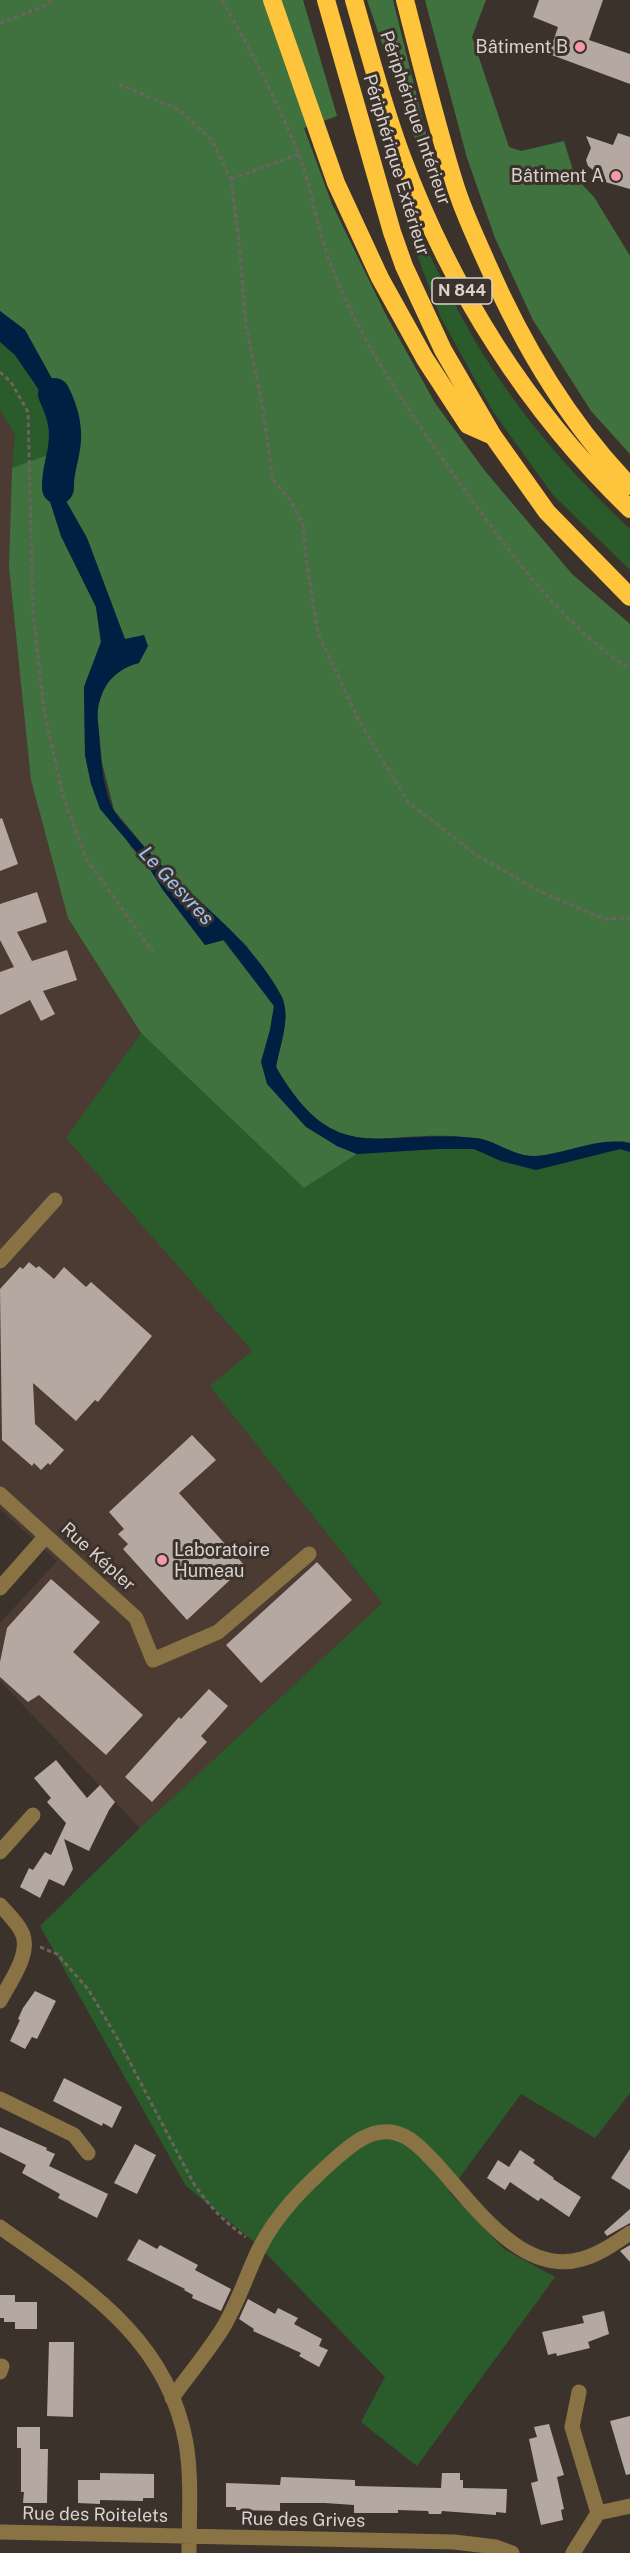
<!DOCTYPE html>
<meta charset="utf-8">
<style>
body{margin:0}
canvas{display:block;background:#3c322c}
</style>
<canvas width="630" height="2553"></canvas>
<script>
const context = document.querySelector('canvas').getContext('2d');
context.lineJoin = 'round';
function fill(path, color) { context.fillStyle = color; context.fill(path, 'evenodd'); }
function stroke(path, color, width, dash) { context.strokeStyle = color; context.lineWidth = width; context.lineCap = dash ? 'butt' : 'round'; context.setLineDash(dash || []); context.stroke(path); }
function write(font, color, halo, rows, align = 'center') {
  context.font = font + ' "Public Sans",sans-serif'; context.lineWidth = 6; context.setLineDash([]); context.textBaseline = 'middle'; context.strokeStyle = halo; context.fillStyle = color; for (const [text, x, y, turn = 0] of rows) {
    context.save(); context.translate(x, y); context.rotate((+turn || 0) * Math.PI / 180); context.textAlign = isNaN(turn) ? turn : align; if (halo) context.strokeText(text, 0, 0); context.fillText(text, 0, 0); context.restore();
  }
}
const built = new Path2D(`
 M0,410l15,25 -6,132 59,351 73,115 -74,105 185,213 -41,36 171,216 -242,225 -140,-147v-58l57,-62 -57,-52z`);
const green = new Path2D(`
 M412,221c25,47 47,96 76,141 39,61 89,118 142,167v41l-77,-75 -61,-85 -51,-92 -36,-95z
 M0,342l15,13 35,51v48l-38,14 3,-33 -15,-25z
 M141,1033l163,155 53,-34 80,-5h37l27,12 35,9 84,-21 10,3v941l-35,45 -74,-44 -72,98 55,57 51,28 -138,189 -56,-44 24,-45 -128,-133 -71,-58 -146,-260 100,-98 242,-225 -172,-217 42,-35 -186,-213z`);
const forest = new Path2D(`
 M0,0h303l34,116 -33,12 28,76 53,109 50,90 50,68 87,103 58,50v519l-8,-2c-25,5 -66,17 -91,15 -20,-1 -37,-16 -56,-18 -96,-12 -137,35 -199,-71l10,-51 -39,-70 -85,-78 -48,-58 -12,-47 -5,-53 8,-26 19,-17 15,-4 -14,-23 -38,-102 -25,-44 4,-90 -41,-74 -25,-19z
 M367,0h26l43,174 -8,2z
 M425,0h61l-14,37 37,110 12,4 43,-10 11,36 19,20 36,59v198l-39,-43 -58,-91 -38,-82 -28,-80z
 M50,454l-3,38 14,44 35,71 5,35 -17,45 1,68 6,29 40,63 15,16 17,27 42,55 18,-5 51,66 -4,24 -9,32 76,84 20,8 -53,34 -163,-155 -73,-115 -37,-138 -22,-213 3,-99z`);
const water = new Path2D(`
 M0,311l25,19 41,74 -4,90 25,44 38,101 19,-4 4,11 -9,17c-29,7 -44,32 -41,61 3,27 3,61 15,85 7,12 18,22 26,32 45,53 108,91 142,154 11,21 -1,50 -5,72 59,103 103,62 198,71 21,1 39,19 61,18 31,-2 63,-20 95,-13v9l-10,-3 -84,21 -35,-9 -27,-12h-37l-80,5 -20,-8 -31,-19 -39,-43 -6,-22 9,-32 4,-24 -50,-66 -19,5 -42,-55 -17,-27 -46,-54 -9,-25 -6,-29 -1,-68 17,-45 -5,-35 -35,-71 -14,-44 3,-86 -35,-51 -15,-13z`);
const river = new Path2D(`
 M54,394c7,14 12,29 11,46 -1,17 -8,31 -7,48`);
const building = new Path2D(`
 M539,0h64l-14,40 41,14v30l-81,-30 9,-27 -25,-10z
 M618,133l12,4v52l-25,-7 -6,-13 -6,1 -5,-4 -2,-6 5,-12 -5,-12 27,9z
 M2,818l16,46 -18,7v-52z
 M37,892l10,30 -30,10 15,29 35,-11 10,30 -34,11 12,23 -14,7 -11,-21 -30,15v-43l14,-5 -14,-27v-36z
 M29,1262l7,6 3,-2 15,13 10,-12 22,20 5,-5 61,54 -54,66 -3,-2 -19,21 -43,-38 2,41 29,26 -14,15 -2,-2 -7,7 -7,-7 -2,3 -30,-26 -2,-151 20,-22 3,2z
 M192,1435l24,25 -37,33 66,73 -58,54 -64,-71 5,-5 -10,-10 6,-5 -15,-17z
 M317,1562l35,38 -91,83 -35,-38z
 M51,1579l49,43 -27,30 70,63 -37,40 -67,-60 -11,7 -28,-25v-15l7,-34z
 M209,1689l19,17 -27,30 6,6 -55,60 -27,-25 54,-60 2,2z
 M56,1760l31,38 13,-13 15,17 -6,8 -20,41 -25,-12 9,30 -9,17 -15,-7 -9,19 -20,-11 9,-19 4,2 12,-18 6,3 15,-32 -19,-21 4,-4 -17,-20z
 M35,1991l21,10 -19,38 -5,-2 -7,12 -15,-8 10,-21 -2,-1 5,-11z
 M64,2078l58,29 -10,21 -9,-5 -1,3 -49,-25z
 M0,2127l47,21 -1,2 9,4 -6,12 59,28 -11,24 -39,-20 2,-4 -38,-21 4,-8 -26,-13z
 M135,2144l21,11 -19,39 -23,-11z
 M630,2149v41l-19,-12z
 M520,2150l15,10 -2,3 21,15 -1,1 28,18 -12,20 -28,-19 -3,3 -28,-19 -5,8 -18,-12 11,-18 11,7z
 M630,2209v14l-23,13 -3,-4z
 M139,2239l18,10 3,-4 38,20 -3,5 36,19 -10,22 -29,-13 1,-3 -9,-5 1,-1 -58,-29z
 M630,2245v17l-10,-11z
 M0,2295h15v7h22v27h-22v-7h-11v-4h-4z
 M248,2299l27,15 3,-6 20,10 -4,6 28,15 -3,7 9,4 -9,17 -20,-11 2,-3 -48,-22 1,-2 -15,-10z
 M604,2311l5,23 -21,8 2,6 -33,8 -1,-3 -8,2 -6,-23 42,-9 -2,-7z
 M49,2342h25l-1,75 -26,-1z
 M630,2416v58l-4,1 -16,-54z
 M549,2424l15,51 -7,2 7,32 -3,1 2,10 -22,5 -10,-42 7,-2 -9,-42 8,-2 -3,-10z
 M17,2427h23v22h8l-1,54h-24l1,-11h-3v-44h-4z
 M100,2473l54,1v24h-11v3l-43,-1v4l-22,-1v-23h22z
 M442,2473h18v7h3v8l44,1 -1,24 -10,-1v3l-54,-4 -1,3h-12l-1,-3 -30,-1v3h-44v-8l-29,-2h-45v8l-44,-1v-3h-10v-24l54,2 1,-8 74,3v6l86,2z`);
const path = new Path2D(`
 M222,0c28,49 56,102 77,155 13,34 17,70 30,104 28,78 78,149 125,216 50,69 103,147 176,194
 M0,23l40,-15 12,-8
 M119,84l60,26 32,29 20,40 8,63 7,84 16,77 11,77 17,20 13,25 3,33 12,75 41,88 49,81 67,52 64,37 65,28 26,-1
 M231,179l68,-25
 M0,372l11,10 17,30 5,200 11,99 19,85 24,64 66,92
 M40,1947l17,7 31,35 28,47 78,148c15,22 30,38 52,53`);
const minor = new Path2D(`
 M0,1261l55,-61
 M0,1494l136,124 17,42 65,-28 91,-78
 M0,1588l46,-52
 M0,1852l33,-37
 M0,1905c8,9 19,19 23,30 7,21 -14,48 -23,66
 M0,2099l74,36 14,18
 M0,2227c81,58 167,109 186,216 6,36 3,74 3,110
 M0,2372l2,-6
 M579,2392l-7,35 26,86
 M172,2398c16,-22 34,-44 49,-67 16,-25 25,-55 38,-82 18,-36 46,-63 76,-90 15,-13 34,-30 56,-27 20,3 34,20 47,34 35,38 84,111 144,93 18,-5 33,-16 48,-26
 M0,2532l454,10 42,5 16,6
 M573,2553l25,-40 32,-7`);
const highway = new Path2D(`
 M272,0l64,183 44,95 45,81 43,66 25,11
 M326,0l66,232 12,34 39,84 50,86 54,76 83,85
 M354,0c15,52 29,106 48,157 49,132 126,254 228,352
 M405,0c16,62 31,124 50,185 8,26 20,51 31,76 36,83 81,160 144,225`);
const markers = [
 [580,47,6,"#f39aa8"],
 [616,176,6,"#f39aa8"],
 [162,1560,6,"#f39aa8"]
];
const shields = [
 [462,291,60]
];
const shieldNames = [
 ["N 844",462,291]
];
const poiNames = [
 ["Bâtiment B",568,47],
 ["Bâtiment A",604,176],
 ["Laboratoire",174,1550,"left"],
 ["Humeau",174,1571,"left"]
];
const streetNames = [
 ["Périphérique Intérieur",415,118,71],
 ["Périphérique Extérieur",396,165,73],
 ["Rue Képler",98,1557,42],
 ["Rue des Roitelets",95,2515,1],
 ["Rue des Grives",303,2520,1]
];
const waterNames = [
 ["Le Gesvres",176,886,47]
];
fill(built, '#4b3b32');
fill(green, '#2a5c2b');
fill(forest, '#3f723f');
fill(water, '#002043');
stroke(river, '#002043', 32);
fill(building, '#b4a8a1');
stroke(path, '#6c635e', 3, [4.5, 3]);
stroke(minor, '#897243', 15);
stroke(highway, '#fec43b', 18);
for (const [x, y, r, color] of markers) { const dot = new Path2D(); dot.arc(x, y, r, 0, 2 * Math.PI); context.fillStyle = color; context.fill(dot); stroke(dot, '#3c322c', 2); }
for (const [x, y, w] of shields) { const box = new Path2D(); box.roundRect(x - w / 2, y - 13, w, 26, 4.5); context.fillStyle = '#3c322c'; context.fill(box); stroke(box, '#d9d2cf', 1.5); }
write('bold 16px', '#d9d2cf', null, shieldNames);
write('18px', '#d9d2cf', '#3c322c', poiNames, 'right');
write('18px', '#d9d2cf', '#3c322c', streetNames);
write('italic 20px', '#9dc4f1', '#3c322c', waterNames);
</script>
